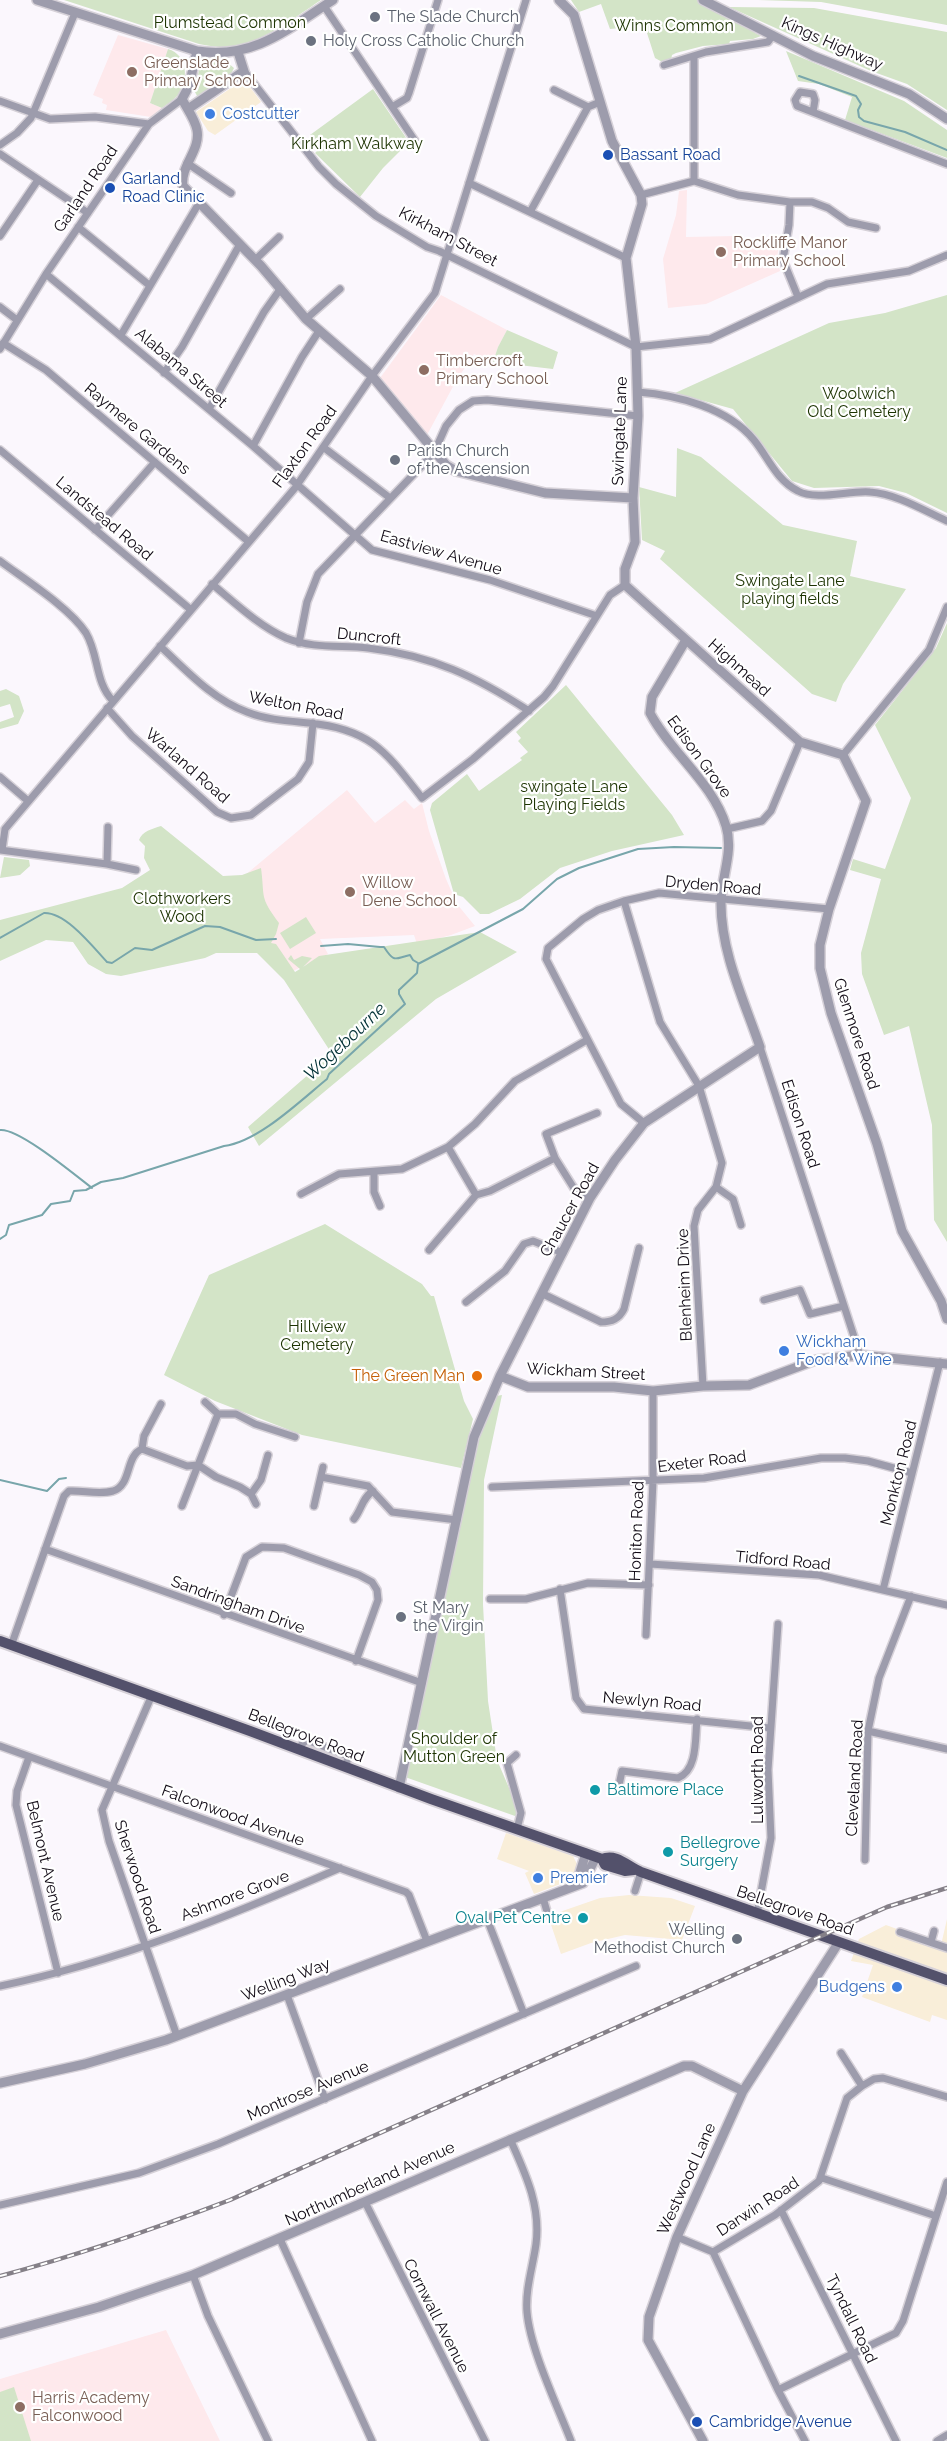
<!DOCTYPE html>
<style>
body{margin:0}
canvas{display:block;background:#fbf7fd}
</style>
<canvas width="947" height="2441"></canvas>
<script>
const context = document.querySelector('canvas').getContext('2d');
context.lineJoin = 'round';
function fill(path, color) { context.fillStyle = color; context.fill(path, 'evenodd'); }
function stroke(path, color, width, dash) { context.strokeStyle = color; context.lineWidth = width; context.lineCap = dash ? 'butt' : 'round'; context.setLineDash(dash || []); context.stroke(path); }
function write(font, color, halo, rows, align = 'center') {
  context.font = font + ' Raleway,sans-serif'; context.lineWidth = 4.5; context.setLineDash([]); context.textBaseline = 'middle'; context.strokeStyle = halo; context.fillStyle = color; for (const [text, x, y, turn = 0] of rows) {
    context.save(); context.translate(x, y); context.rotate((+turn || 0) * Math.PI / 180); context.textAlign = isNaN(turn) ? turn : align; if (halo) context.strokeText(text, 0, 0); context.fillText(text, 0, 0); context.restore();
  }
}
const commercial = new Path2D(`
 M244,79l17,23 -46,33 -7,-4 -12,-19z
 M506,1833l67,23 5,10 -2,8 -5,6 -37,14 -9,-21 4,-2 -32,-12z
 M629,1895l42,3 24,8 -13,34 -57,-5 -34,8 -30,11 -13,-38 52,-18z
 M947,1919v101l-15,-5 -2,7 -68,-25 11,-32 -22,-4 8,-22 27,-14 55,20z`);
const education = new Path2D(`
 M118,35l50,14 -18,54 12,5 -11,9 -45,-7 1,-5 -5,-2 1,-4 -10,-4z
 M687,190l-1,47 50,-1 1,9 42,-1 -2,15 3,12 -74,33 -38,4 -5,-49 13,-44 3,-24z
 M441,295l66,35 -9,17 -5,15 -19,-8 -18,27 -29,54 -47,-57z
 M347,790l28,33 30,-23 9,9 8,-6 7,28 17,48 11,25 18,22 -24,9 -34,9 -3,-9 -94,4 8,15 -39,19 -18,-26 -33,-66z
 M166,2330l54,111h-220v-62z`);
const green = new Path2D(`
 M64,0h257c-24,16 -60,43 -89,47 -11,1 -22,-1 -33,-3z
 M571,0h135l-1,7 18,7 23,14 5,-1 4,6 6,3 -8,3 -23,2 -1,3 -26,2 -27,7 -4,2 -1,5 -7,3 -9,-5 -8,-25 -6,-2v-5l-31,3 -9,-25 -22,8z
 M758,0h189v25l-126,-23z
 M729,7l85,1 133,24v78l-40,-26 -36,-13z
 M168,49c20,6 21,31 10,46 -4,5 -11,9 -16,13l-12,-5z
 M786,51l118,50 43,29v28l-102,-38 7,-23 -33,-13 -21,-3z
 M205,59l23,4 6,5 -2,4 -32,25 -3,-1 -2,-4 5,-28z
 M373,89l36,53 -26,26 -23,29 -45,-44 5,-5 -10,-13z
 M947,295v218l-41,-20 -27,-7 -65,2 -22,-7 -59,-72 -58,-16 154,-70 56,-10z
 M507,330l51,22 -5,17 -60,-7 5,-15z
 M677,448l24,9 82,68 74,16 -7,35 56,13 -63,95 -7,18 -24,-8 -152,-135 5,-8 -23,-11 -3,-53 37,10z
 M947,623v619l-13,-22 -2,-95 -23,-99 -25,9 -22,-61 -1,-21 20,-74 -31,-9 3,-11 32,10 26,-71 -36,-73 61,-77z
 M566,685l106,130 12,20 -72,16 -52,17 -40,31 -31,15h-9l-17,-17 -9,-3 -24,-84 2,-7 35,-29 12,17 43,-31 -2,-2 8,-6 -10,-11 3,-3 -5,-6z
 M6,689l13,7 5,15 -6,13 -18,5v-7l14,-5 -4,-13 -10,3v-16z
 M161,826l62,50 19,-1 19,-7c4,30 -2,28 18,55l-3,11 -5,9 5,1 19,28 5,-3 -12,-10 3,-4 3,5 8,-4 10,2 -9,9 16,-11 161,-24 37,20 -81,47 -177,147 -11,-19 84,-73 -48,-74 -27,-27h-41l-11,5 -84,18 -15,-2 -18,-10 -15,-22 -27,-2 -46,21v-41l122,-32 28,-18 -6,-12 1,-12 -6,-6c3,-9 13,-11 22,-14z
 M4,857l25,3 1,6 -10,9 -20,3z
 M306,917l10,16 -26,16 -10,-16z
 M325,1224l97,60 9,12h3l30,105 9,18 -12,49 -159,-33 -87,-34 -51,-26 45,-100z
 M502,1395l-18,85 -1,124 5,97 9,59 22,51 -4,5 -110,-39 75,-342 16,-39z
 M14,2387l17,54h-31v-49z`);
const stream = new Path2D(`
 M799,76l57,20 5,8 -3,6 1,7 5,4 41,11 42,18
 M0,938l44,-25c22,-1 49,34 63,49l5,1 23,-15 17,2 53,-24 15,1 36,13 20,-1
 M321,946l27,-2 32,3h4c11,17 11,11 26,8l3,5 5,3
 M0,1130c19,-2 75,45 92,58
 M0,1239l6,-4 3,-10 33,-10 9,-11 19,-3 4,-10 12,-1 15,-8 22,-4 101,-32c34,-4 76,-45 103,-67l2,-5 76,-70 -6,-10v-4l18,-17 1,-9 105,-55 34,-30 22,-11 59,-19 36,-2 47,1
 M0,1480l47,11 12,-12 7,-1`);
const minor = new Path2D(`
 M324,6l91,135
 M664,65l42,-13 62,-10 5,-7
 M244,71l75,96 17,17 40,32 51,31 12,4 197,96 74,-8 117,-55 82,-13 38,-16
 M554,90l34,17
 M0,101l50,18 45,-2 54,7
 M392,107l15,-9 2,-5 29,-93
 M813,112l2,-12 -2,-6 -13,-2 -5,8 2,6 150,58
 M0,145l17,-12 14,-15 44,-105
 M0,154l88,59
 M187,163l44,30
 M694,181l44,14 52,7h22l16,6 20,14 28,6
 M469,183l157,75
 M641,195l53,-14v-124
 M790,202l-1,23 -6,35 15,37
 M530,212l58,-105 12,-5
 M78,227l71,58
 M0,236l38,-56
 M255,260l24,-23
 M46,274l207,172 119,104 118,30 107,36
 M0,307l17,13
 M306,319l34,-30
 M121,335l78,-132
 M3,343l43,27 203,172
 M0,349l46,-75 103,-150 33,-25
 M164,373l18,-26 58,-103
 M638,392c39,3 90,16 116,48 14,17 22,40 44,51 18,10 52,-1 72,1 27,2 53,18 77,29
 M209,409l55,-97 17,-24
 M253,446l49,-89 17,-26
 M323,447l67,51
 M0,450l190,159
 M95,530l60,-68
 M0,561c24,18 70,47 86,72 13,22 9,50 27,68
 M212,584c23,19 47,42 74,54 27,11 55,7 82,10 65,8 107,28 161,63
 M299,643l8,-41 11,-28 116,-121 12,-27 13,-16 14,-9 14,-1 151,16
 M160,646c27,25 52,53 87,66 20,8 41,9 62,11 62,6 77,29 113,75l51,-39 71,-62 9,-11 57,-91 15,-10
 M107,708l25,28 85,76 14,6 20,-3 47,-36 11,-17 4,-39
 M843,755l86,-105 18,-43
 M0,777l28,24
 M727,829l35,-8 9,-10 29,-69
 M0,850l107,14 29,6
 M2,850l3,-21 290,-341 77,-112 63,-83 91,-293
 M107,864l1,-37
 M624,901l36,121 39,64 23,77 -6,24 -18,23 -4,16 9,160
 M760,1047l100,308
 M644,1123l-23,-19 -75,-145 2,-11 35,-29 15,-9 26,-9 35,-8 170,16
 M448,1147l28,48 14,-4 65,-33 20,32 15,8
 M555,1158l-9,-24 51,-21
 M374,1172v20l6,14
 M716,1187l17,12 8,26
 M301,1194l38,-20 63,-5 46,-22 27,-23 40,-43 72,-41
 M429,1250l47,-55
 M543,1294l58,28c11,0 18,-3 23,-13l15,-61
 M764,1300l36,-10 10,24 34,-8
 M466,1302l39,-31 19,-27 9,-3 30,12
 M205,1402l13,12
 M142,1449l45,17 11,-1 18,12 24,10 11,7 5,10
 M321,1477l47,9 24,26 65,8
 M492,1487l212,-9 117,-20h24l23,3 44,12
 M251,1494l10,-14 7,-25
 M182,1506l36,-92h18l19,10 40,13
 M314,1506l9,-39
 M354,1519c8,-10 8,-21 19,-28
 M45,1549l377,134
 M650,1564l169,11 128,30
 M560,1589l16,109 8,11 186,19
 M883,1590l57,-228
 M490,1599h36l62,-16 61,2
 M224,1615l22,-58 16,-10 22,1 75,27 13,7 5,8 1,10 -22,61
 M646,1635l7,-154v-90
 M11,1646l53,-150 5,-5c14,-1 29,4 44,0 19,-6 12,-35 29,-42l2,-13 17,-32
 M152,1695l-50,115 7,31 68,195
 M868,1731l79,18
 M0,1746l406,146 3,3 18,46
 M299,1749l3,-5 5,-4 41,16 -2,11
 M516,1755l-9,8 14,50 -4,16
 M29,1757l-12,34 -1,14 42,168
 M618,1790l4,-19 56,7c20,-8 17,-40 19,-59
 M865,1860l3,-129 11,-53 32,-82
 M635,1891l6,-19
 M543,1898l5,17
 M757,1914l14,-76 -3,-68 10,-146
 M487,1919l37,95
 M900,1932l47,16
 M931,1942l3,-11
 M0,1986c117,-24 230,-70 340,-118
 M287,1995l38,104
 M841,2053l21,33 12,-7 9,-1 64,19
 M510,2139c15,34 31,66 26,105 -3,22 -11,46 -9,68 3,37 30,93 44,129
 M822,2178l114,38
 M365,2202l120,239
 M0,2205l139,-32 79,-29 418,-178
 M781,2210l115,231
 M677,2237l36,15
 M280,2239l92,202
 M713,2252l62,-37 44,-34 28,-83 15,-12
 M713,2252l65,138 27,51
 M193,2275l15,41 60,125
 M778,2390l118,-57 7,-12 44,-139
 M937,2441l10,-6`);
const tertiary = new Path2D(`
 M37,0l160,51c56,9 91,-22 136,-51
 M559,0l15,15 38,126 29,54 1,9 -16,54 10,89 2,69 -5,82 2,44 -10,27v16l175,157 43,13 23,46 -37,108 -9,36v23l11,45 46,131 25,87 39,70 6,18
 M703,0l110,56 96,38 38,25
 M197,51l-8,35 -7,13c5,10 13,20 15,31 4,20 -17,36 -14,56l78,80 45,53 66,57 74,89 10,6 89,22 88,5
 M188,109l56,-38 -6,-19
 M500,1376l28,11h86l39,4 50,-5 46,-1 67,-25 44,-5 87,9
 M399,1788l75,-351 26,-61 90,-178 25,-38 29,-37 116,-76c-16,-47 -39,-94 -39,-144 0,-26 13,-51 5,-77 -13,-43 -55,-73 -76,-113l2,-16 34,-57
 M576,1885l10,-32
 M0,2083l85,-19 81,-24 417,-157 13,-26
 M0,2334l99,-27 94,-32 491,-209h8l51,25
 M703,2441l-55,-101 1,-23 28,-80 66,-146 96,-149`);
const primary = new Path2D(`
 M0,1641l250,90 181,68 171,60c15,-6 26,8 39,13l306,108
 M602,1859l3,6 20,6 9,-1`);
const rail = new Path2D(`
 M0,2276c79,-21 154,-47 230,-76l573,-256 84,-37 60,-19`);
const markers = [
 [375,17,6,"#6b7280"],
 [311,41,6,"#6b7280"],
 [132,72,6,"#8d6e63"],
 [210,114,6,"#3f7fe0"],
 [608,155,6,"#1a4fb4"],
 [110,188,6,"#1a4fb4"],
 [721,252,6,"#8d6e63"],
 [424,370,6,"#8d6e63"],
 [395,460,6,"#6b7280"],
 [350,892,6,"#8d6e63"],
 [784,1351,6,"#3f7fe0"],
 [477,1376,6,"#e8710a"],
 [401,1617,6,"#6b7280"],
 [595,1790,6,"#0f9aa8"],
 [668,1852,6,"#0f9aa8"],
 [538,1878,6,"#3f7fe0"],
 [583,1918,6,"#0f9aa8"],
 [737,1939,6,"#6b7280"],
 [897,1987,6,"#3f7fe0"],
 [20,2407,6,"#8d6e63"],
 [697,2422,6,"#1a4fb4"]
];
const worshipNames = [
 ["The Slade Church",387,17],
 ["Holy Cross Catholic Church",323,41],
 ["Parish Church",407,451],
 ["of the Ascension",407,469],
 ["St Mary",413,1608],
 ["the Virgin",413,1626],
 ["Welling",725,1930,"right"],
 ["Methodist Church",725,1948,"right"]
];
const parkNames = [
 ["Plumstead Common",230,23],
 ["Winns Common",674,26],
 ["Kirkham Walkway",357,144],
 ["Woolwich",859,394],
 ["Old Cemetery",859,412],
 ["Swingate Lane",790,581],
 ["playing fields",790,599],
 ["swingate Lane",574,787],
 ["Playing Fields",574,805],
 ["Clothworkers",182,899],
 ["Wood",182,917],
 ["Hillview",317,1327],
 ["Cemetery",317,1345],
 ["Shoulder of",454,1739],
 ["Mutton Green",454,1757]
];
const streetNames = [
 ["Kings Highway",832,44,24],
 ["Garland Road",86,189,-56],
 ["Kirkham Street",448,237,28],
 ["Alabama Street",181,368,40],
 ["Raymere Gardens",137,429,40],
 ["Swingate Lane",620,431,-88],
 ["Flaxton Road",305,447,-54],
 ["Landstead Road",104,519,40],
 ["Eastview Avenue",441,553,16],
 ["Duncroft",369,637,6],
 ["Highmead",739,668,42],
 ["Welton Road",296,706,11],
 ["Edison Grove",699,757,54],
 ["Warland Road",187,766,41],
 ["Dryden Road",713,886,5],
 ["Glenmore Road",856,1034,72],
 ["Edison Road",800,1124,72],
 ["Chaucer Road",570,1210,-61],
 ["Blenheim Drive",685,1285,-92],
 ["Wickham Street",586,1372,3],
 ["Exeter Road",702,1462,-7],
 ["Monkton Road",899,1473,-76],
 ["Honiton Road",637,1531,-88],
 ["Tidford Road",783,1561,5],
 ["Sandringham Drive",238,1605,20],
 ["Newlyn Road",652,1702,5],
 ["Bellegrove Road",306,1736,21],
 ["Lulworth Road",758,1770,-90],
 ["Cleveland Road",855,1778,-87],
 ["Falconwood Avenue",233,1816,20],
 ["Belmont Avenue",45,1861,77],
 ["Sherwood Road",137,1877,72],
 ["Ashmore Grove",235,1896,-21],
 ["Bellegrove Road",795,1911,19],
 ["Welling Way",286,1980,-21],
 ["Montrose Avenue",308,2091,-23],
 ["Westwood Lane",687,2179,-66],
 ["Northumberland Avenue",370,2184,-24],
 ["Darwin Road",758,2207,-33],
 ["Cornwall Avenue",436,2316,63],
 ["Tyndall Road",851,2319,64]
];
const educationNames = [
 ["Greenslade",144,63],
 ["Primary School",144,81],
 ["Rockliffe Manor",733,243],
 ["Primary School",733,261],
 ["Timbercroft",436,361],
 ["Primary School",436,379],
 ["Willow",362,883],
 ["Dene School",362,901],
 ["Harris Academy",32,2398],
 ["Falconwood",32,2416]
];
const shopNames = [
 ["Costcutter",222,114],
 ["Wickham",796,1342],
 ["Food & Wine",796,1360],
 ["Premier",550,1878],
 ["Budgens",885,1987,"right"]
];
const transitNames = [
 ["Bassant Road",620,155],
 ["Garland",122,179],
 ["Road Clinic",122,197],
 ["Cambridge Avenue",709,2422]
];
const foodNames = [
 ["The Green Man",465,1376]
];
const cultureNames = [
 ["Baltimore Place",607,1790],
 ["Bellegrove",680,1843],
 ["Surgery",680,1861],
 ["Oval Pet Centre",571,1918,"right"]
];
const waterNames = [
 ["Wogebourne",345,1042,-43]
];
fill(commercial, '#f9eed9');
fill(education, '#fee9ec');
fill(green, '#d3e4c7');
stroke(stream, '#78a6ab', 2);
stroke(minor, '#d6d1d8', 10);
stroke(tertiary, '#d6d1d8', 12);
stroke(primary, '#d6d1d8', 14);
stroke(minor, '#9d9cac', 7);
stroke(tertiary, '#9d9cac', 9);
stroke(primary, '#53516b', 10);
stroke(rail, '#858088', 4.5);
stroke(rail, '#fff', 2, [7]);
for (const [x, y, r, color] of markers) { const dot = new Path2D(); dot.arc(x, y, r, 0, 2 * Math.PI); context.fillStyle = color; context.fill(dot); stroke(dot, '#fff', 2); }
write('16px', '#5b616d', '#fff', worshipNames, 'left');
write('16px', '#1d3402', '#fff', parkNames);
write('16px', '#110a15', '#fff', streetNames);
write('16px', '#785e54', '#fff', educationNames, 'left');
write('16px', '#366cbe', '#fff', shopNames, 'left');
write('16px', '#164399', '#fff', transitNames, 'left');
write('16px', '#c56008', '#fff', foodNames, 'right');
write('16px', '#0d838f', '#fff', cultureNames, 'left');
write('italic 18px', '#023136', '#fff', waterNames);
</script>
